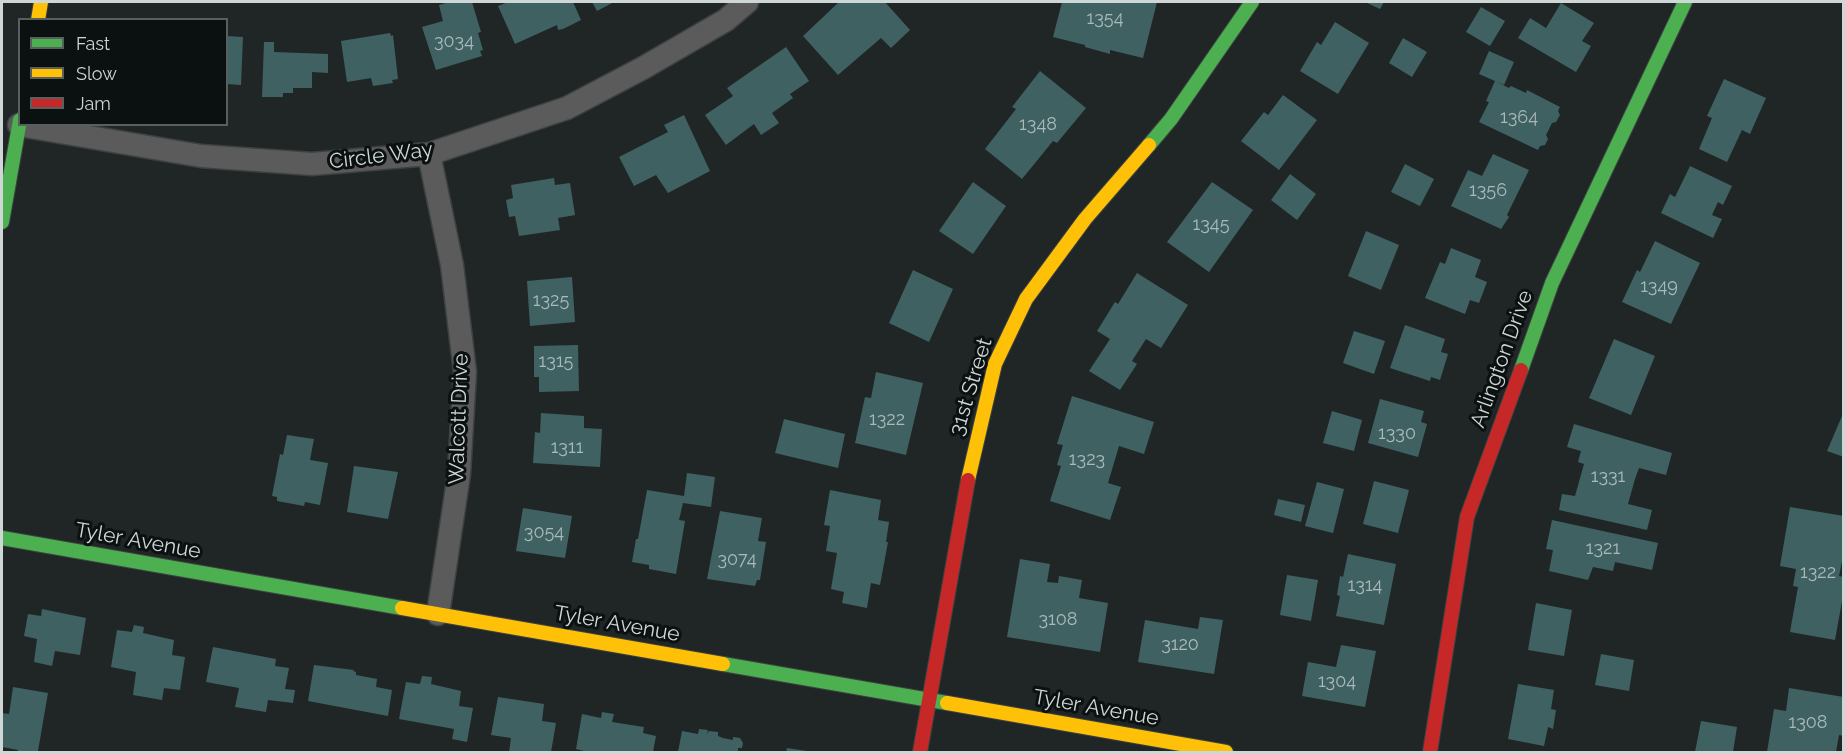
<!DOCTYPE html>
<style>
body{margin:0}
#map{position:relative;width:1845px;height:754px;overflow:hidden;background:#202626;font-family:Raleway,sans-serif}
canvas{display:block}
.frame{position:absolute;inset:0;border:3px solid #ced6d6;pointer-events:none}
.legend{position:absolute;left:18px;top:18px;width:210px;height:108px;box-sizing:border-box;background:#0b1010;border:2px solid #595f5f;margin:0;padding:8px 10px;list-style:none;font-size:18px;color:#ced6d6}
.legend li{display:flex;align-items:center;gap:12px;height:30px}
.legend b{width:30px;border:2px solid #595f5f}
</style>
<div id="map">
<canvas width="1845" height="754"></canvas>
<div class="frame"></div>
<ul class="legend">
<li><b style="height:8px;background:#4caf50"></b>Fast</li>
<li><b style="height:8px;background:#ffc107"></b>Slow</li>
<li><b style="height:8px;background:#c62828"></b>Jam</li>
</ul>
</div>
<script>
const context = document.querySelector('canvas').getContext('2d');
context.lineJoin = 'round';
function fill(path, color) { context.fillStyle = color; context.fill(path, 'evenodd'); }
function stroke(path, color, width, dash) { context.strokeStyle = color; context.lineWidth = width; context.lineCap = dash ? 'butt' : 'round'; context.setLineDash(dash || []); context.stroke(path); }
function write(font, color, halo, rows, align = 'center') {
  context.font = font + ' Raleway,sans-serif'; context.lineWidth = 6; context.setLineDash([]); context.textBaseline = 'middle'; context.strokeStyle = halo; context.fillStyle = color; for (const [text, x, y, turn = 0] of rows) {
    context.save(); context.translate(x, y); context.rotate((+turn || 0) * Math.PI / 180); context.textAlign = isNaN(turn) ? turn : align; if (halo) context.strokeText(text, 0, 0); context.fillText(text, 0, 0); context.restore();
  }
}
const building = new Path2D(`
 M449,2h23l9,30 -3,1 5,17 -3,1 2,5 -46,14 -14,-43 21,-6 -4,-16z
 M508,2h65l8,18 -18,9 -5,1 -1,-5 -42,19 -17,-38z
 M592,2h22l-17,9z
 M839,2h46l25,28 -19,18 -10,-10 -43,37 -35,-39z
 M1062,2h95l-14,56 -33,-8v4l-25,-7v-2l-32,-8z
 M1365,2h19l-4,7z
 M1561,3l33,20 -12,18 9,5 -15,26 -58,-34 12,-20 16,10z
 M1481,7l24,14 -15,25 -24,-14z
 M1335,22l34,21 -31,51 -38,-23 17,-29 4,3z
 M390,33l1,3 2,-1 5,44 -6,1 1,3 -20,3 -2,-8 -24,4 -6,-41z
 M226,36l17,1 -2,48 -15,-1z
 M1403,38l24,14 -15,25 -23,-14z
 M264,42h10v10l54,2v19l-16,-1v16h-19v5h-10v4h-21z
 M786,47l23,34 -19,13 3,4 -21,15 7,10 -18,12 -7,-11 -28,21 -21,-30 28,-19 -6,-8z
 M1489,51l25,11 -10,23 -25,-11z
 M1040,71l46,37 -29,35 -4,-2 -31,38 -37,-30 31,-40 -4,-2z
 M1724,79l42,19 -16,36 -8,-4 -15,32 -28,-13 13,-31 -5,-2z
 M1495,81l14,7 2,-2 15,7 1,-3 33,17 -2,4 2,4 -4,7 -4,1 -6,12 2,4 -3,6 -5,1 -2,4 -59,-28 10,-20 -3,-1z
 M1283,95l34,25 -38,50 -38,-29 23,-29 4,3z
 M684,115l26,56 -42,22 -12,-18 -22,11 -15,-29 49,-25 -4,-7z
 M1493,154l36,16 -22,45 2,2 -8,12 -50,-23 17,-36 14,6z
 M1405,164l29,15 -14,27 -29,-14z
 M1690,166l42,20 -9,19 -5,-3 -6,13 10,4 -9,19 -52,-25 9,-19 5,3z
 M1290,174l26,20 -19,26 -26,-20z
 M554,178l1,7 15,-2 5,32 -17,3 2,12 -41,6 -4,-20 -6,1 -3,-17 7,-2 -2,-13z
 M973,182l33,24 -33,48 -34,-23z
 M1212,182l41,28 -44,62 -42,-30z
 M1366,231l33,14 -18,45 -33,-14z
 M1655,241l45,22 -29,61 -49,-22 15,-32 3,2z
 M1451,248l30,12 -6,17 12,5 -8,21 -9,-3 -5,14 -40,-16 15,-36 5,2z
 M913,270l40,19 -24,53 -40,-19z
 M1137,273l51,32 -27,43 -15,-9 -14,22 5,3 -17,26 -31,-19 21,-32 -13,-8 18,-29 3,2z
 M572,277l3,45 -45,4 -3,-45z
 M1405,325l40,14 -4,13 7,2 -8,26 -9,-3 -1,4 -40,-13z
 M1354,331l31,10 -11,33 -31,-11z
 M1614,339l41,17 -24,59 -42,-17z
 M578,345l1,46 -40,1v-15h-5v-31z
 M876,372l47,11 -17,72 -51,-12 10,-46 6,1z
 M1072,396l82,26 -10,32 -25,-8 -11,37 13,4 -11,33 -60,-19 11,-35 -4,-1 6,-20 -6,-1z
 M1380,399l44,12 -3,11 6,2 -9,33 -50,-14z
 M1332,411l30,9 -8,31 -31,-8z
 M541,413l43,3v12l18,1 -2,38 -67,-4 2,-31 5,1z
 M1842,416l2,1v40l-17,-6z
 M784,419l61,15 -7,34 -63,-15z
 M1574,424l98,29 -6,22 -27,-7 -4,11 -7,25 24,6 -5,20 -88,-20 3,-16 13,2 9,-32 -6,-2 3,-11 -14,-4z
 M287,435l27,4 -4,21 18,3 -8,42 -15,-3 -1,4 -27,-5v-4l-5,-1 8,-42 3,1z
 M354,466l44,6 -10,47 -41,-7z
 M687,473l28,4 -4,30 -28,-4 -4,17 6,1 -9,53 -27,-5v-4l-17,-3 4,-23h2l9,-49 37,6z
 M1374,481l35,9 -11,43 -35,-9z
 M1317,482l27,7 -11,44 -28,-7z
 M830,490l51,10 -3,20 11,2 -3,20h2l-8,43 -9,-2 -4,25 -25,-5 2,-11 -13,-3 6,-36 -11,-2 4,-25 -6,-1z
 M1278,499l27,6 -4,17 -27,-7z
 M1790,507l54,9v35l-5,25 5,1v13l-9,50 -45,-8 8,-45 -5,-1 3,-17 -16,-3z
 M523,508l49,8 -7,42 -49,-7z
 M720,511l42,7 -4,23 8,1 -6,38h-3l-2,6 -48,-7z
 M1552,520l106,23 -6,27 -37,-8 -2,9 -20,-4 -5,13 -39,-9 4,-21 -7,-1z
 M1348,554l48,10 -12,61 -48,-9 4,-20 -3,-1 3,-19 3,1z
 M1020,559l30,5 -3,18 11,1 1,-7 23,4 -3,18 29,5 -8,49 -93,-15z
 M1287,575l31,5 -7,41 -31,-6z
 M1536,603l36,7 -8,46 -36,-6z
 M42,609l44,9 -6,37 -25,-4 -3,15 -18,-4 3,-23 -13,-3 4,-22 13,2z
 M1200,617l23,3 -9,54 -76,-12 7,-42 53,9z
 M134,625l10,2 -1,6 31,7 -2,15 13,2 -5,33 -16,-2 -2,12 -29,-5 3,-23 -25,-5 6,-37 15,2z
 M1341,645l35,6 -11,56 -63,-11 6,-34 28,5z
 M213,647l63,12 -1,7 14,2 -4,21 10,1 -2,13 -25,-3 -2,12 -31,-5 4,-19 -33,-6z
 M1601,654l33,6 -5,31 -34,-6z
 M314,665l40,5 -1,1 3,1v3l21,4 -1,8 16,3 -4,26 -80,-15z
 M422,676l10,1 -1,7 30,7 -2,15 14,2 -6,34 -15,-3 2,-10 -55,-10 7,-37 14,2z
 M1518,684l36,6 -3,19 5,1 -3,19 -5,-2 -4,19 -36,-7z
 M13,687l35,6 -10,58 4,1h-25l1,-2 -16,-3v-34l7,1z
 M1789,688l55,9v39l-5,-1 -3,17h-69l7,-43 12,2z
 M498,697l46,7 -2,17 14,2 -5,29h-42l2,-14 -20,-3z
 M602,712l12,2 -2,8 32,5 -1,6 13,3 -3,16h-69v-1l-8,-2 6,-35 19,4z
 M1701,721l36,6 -4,25h-38z
 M699,729l9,1 -1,4 2,-3 9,1v4l5,2 10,2v-3l7,1 3,5 -1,5h-4v4h-60l4,-21 16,3z
 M787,748l20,3v1h-21z`);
const street = new Path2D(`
 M19,125l182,31 111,8 117,-10 138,-46 76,-40 83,-48 21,-18
 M429,154l23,111 13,107 -6,102 -21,140`);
const fast = new Path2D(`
 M1149,145l22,-26 81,-117
 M2,222l18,-102
 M1521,370l31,-87 133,-281
 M2,538l400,70
 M723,664l224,39`);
const slow = new Path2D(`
 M38,20l3,-18
 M968,480l27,-116 31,-65 59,-80 64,-74
 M402,608l321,56
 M947,703l279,49`);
const jam = new Path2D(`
 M920,752l48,-272
 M1430,752l37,-235 54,-147`);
const numberNames = [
 ["1354",1105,19],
 ["3034",454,42],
 ["1364",1519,118],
 ["1348",1038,125],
 ["1356",1488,191],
 ["1345",1211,225],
 ["1349",1659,287],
 ["1325",551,301],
 ["1315",556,362],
 ["1322",887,420],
 ["1330",1397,434],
 ["1311",567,448],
 ["1323",1087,460],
 ["1331",1608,477],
 ["3054",544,533],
 ["1321",1603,549],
 ["3074",737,560],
 ["1322",1818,573],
 ["1314",1365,586],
 ["3108",1058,620],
 ["3120",1180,645],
 ["1304",1337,682],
 ["1308",1808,723]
];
const streetNames = [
 ["Circle Way",381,156,-7],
 ["Arlington Drive",1502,359,-70],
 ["31st Street",971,387,-73],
 ["Walcott Drive",459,419,-88],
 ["Tyler Avenue",138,541,10],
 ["Tyler Avenue",617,624,10],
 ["Tyler Avenue",1096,708,10]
];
fill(building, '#3f6162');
stroke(street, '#3d4141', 25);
stroke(fast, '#3d4141', 16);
stroke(slow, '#3d4141', 16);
stroke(jam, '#3d4141', 16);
stroke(street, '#5c5b5b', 22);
stroke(fast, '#4caf50', 14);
stroke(slow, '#ffc107', 14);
stroke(jam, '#c62828', 14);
write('18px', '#aab9b9', null, numberNames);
write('21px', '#ced6d6', '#0b1010', streetNames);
</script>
